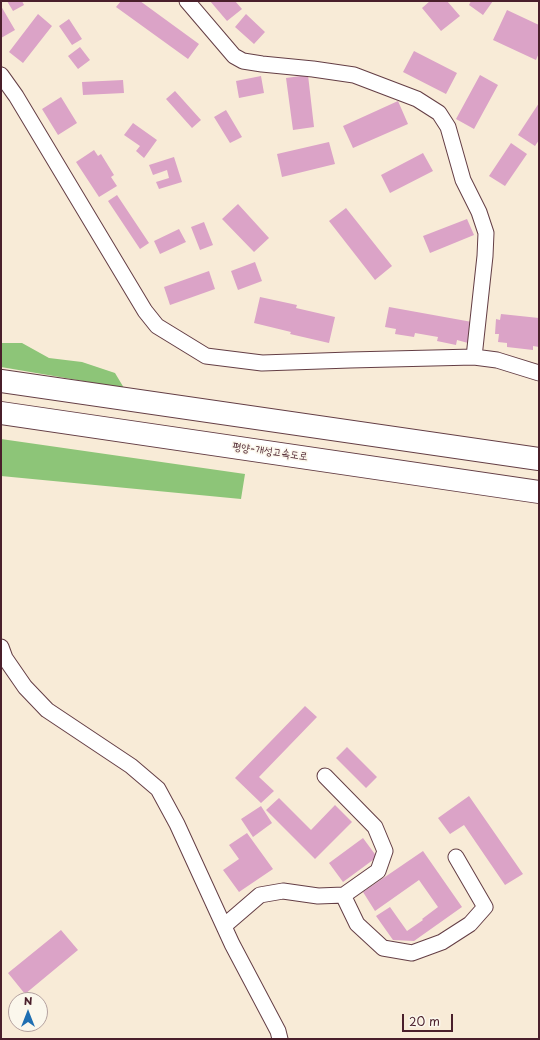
<!DOCTYPE html>
<meta charset="utf-8">
<style>
body{margin:0}
#map{position:relative;width:540px;height:1040px;overflow:hidden;background:#f8ebd7;font-family:"Playpen Sans",sans-serif}
canvas{display:block}
.frame{position:absolute;inset:0;border:2px solid #4a1f2b;pointer-events:none}
.north{position:absolute;left:8px;top:992px;width:40px;height:40px;box-sizing:border-box;background:#fbf7ec;border:1px solid #b4a19f;border-radius:50%;rotate:0deg;font-size:11px;font-weight:700;line-height:16px;text-align:center;color:#4a1f2b}
.north::after{content:'';display:block;margin:auto;width:14px;height:18px;background:#1f6fb2;clip-path:polygon(50% 0,100% 100%,50% 72%,0 100%)}
.scale{position:absolute;left:402px;top:1014px;width:51px;height:18px;box-sizing:border-box;border:2px solid #4a1f2b;border-top:0;padding-left:5px;font-size:12px;line-height:14px;white-space:nowrap;color:#4a1f2b;-webkit-text-stroke:3px #fbf7ec;paint-order:stroke}
</style>
<div id="map">
<canvas width="540" height="1040"></canvas>
<div class="frame"></div>
<div class="north">N</div>
<div class="scale">20 m</div>
</div>
<script>
const context = document.querySelector('canvas').getContext('2d');
context.lineJoin = 'round';
function fill(path, color) { context.fillStyle = color; context.fill(path, 'evenodd'); }
function stroke(path, color, width, dash) { context.strokeStyle = color; context.lineWidth = width; context.lineCap = dash ? 'butt' : 'round'; context.setLineDash(dash || []); context.stroke(path); }
function write(font, color, halo, rows, align = 'center') {
  context.font = font + ' "Playpen Sans","Poor Story",sans-serif'; context.lineWidth = 3; context.setLineDash([]); context.textBaseline = 'middle'; context.strokeStyle = halo; context.fillStyle = color; for (const [text, x, y, turn = 0] of rows) {
    context.save(); context.translate(x, y); context.rotate((+turn || 0) * Math.PI / 180); context.textAlign = isNaN(turn) ? turn : align; if (halo) context.strokeText(text, 0, 0); context.fillText(text, 0, 0); context.restore();
  }
}
const green = new Path2D(`
 M1,343h21l27,15 33,4 33,11 9,15 -123,-21z
 M1,439l244,35 -4,25 -240,-23z`);
const building = new Path2D(`
 M7,1h15l2,4 -11,6z
 M121,1h19l59,43 -11,15 -72,-52z
 M210,1h25l7,8 -15,12z
 M430,1h17l13,15 -19,15 -19,-23z
 M471,1h22l-10,14 -14,-10z
 M1,6l14,24 -14,8z
 M507,10l32,15v28l-3,7 -43,-20z
 M38,14l14,12 -29,37 -14,-11z
 M246,14l19,18 -11,12 -19,-17z
 M69,19l13,20 -10,6 -13,-19z
 M80,47l10,13 -12,9 -10,-13z
 M414,51l43,22 -11,21 -43,-22z
 M308,75l6,52 -21,3 -7,-52z
 M480,75l18,10 -24,44 -18,-10z
 M261,76l3,17 -25,5 -3,-17z
 M123,80l1,13 -41,2 -1,-13z
 M175,91l26,29 -9,8 -26,-29z
 M61,97l16,26 -19,12 -16,-26z
 M398,101l10,23 -55,24 -10,-22z
 M539,103v37l-4,6 -17,-11z
 M226,110l16,27 -12,6 -16,-26z
 M133,123l24,17 -13,18 -8,-7 4,-5 -16,-11z
 M329,142l6,22 -53,13 -5,-23z
 M511,143l16,11 -22,32 -16,-10z
 M94,150l4,6 3,-2 13,21 -3,2 6,9 -18,11 -23,-35z
 M423,153l10,18 -43,22 -9,-18z
 M174,157l8,25 -23,7 -3,-7 13,-4 -2,-8 -14,5 -4,-10z
 M117,195l32,48 -9,6 -32,-48z
 M238,204l31,34 -15,14 -32,-33z
 M346,208l46,58 -17,14 -46,-59z
 M467,219l7,16 -44,18 -7,-17z
 M204,222l9,23 -13,5 -9,-23z
 M179,229l7,13 -26,12 -6,-13z
 M255,262l7,19 -24,9 -7,-19z
 M209,271l6,18 -45,16 -6,-18z
 M260,297l37,8 -1,3 39,9 -6,26 -39,-9 1,-2 -37,-9z
 M389,307l83,15 -4,21 -11,-3 -1,5 -19,-4 1,-4 -23,-4 -1,4 -19,-3 1,-5 -11,-2z
 M501,314l38,4v29l-6,-1v4l-26,-3v-4l-9,-1 1,-8h-4l1,-15 4,1z
 M305,706l12,11 -58,60 15,14 -13,12 -26,-25z
 M347,747l30,30 -11,11 -30,-30z
 M469,796l54,78 -18,11 -41,-60 -14,9 -12,-16z
 M279,798l32,32 24,-25 17,17 -37,37 -49,-49z
 M261,806l11,17 -19,14 -12,-18z
 M247,833l26,36 -34,23 -16,-22 16,-11 -10,-14z
 M363,838l14,19 -34,25 -14,-19z
 M423,851l39,56 -48,34 -21,-1 -17,-24 14,-9 17,24 16,-11 -1,-1 16,-12 -19,-27 -44,31 -12,-19z
 M61,930l17,20 -53,44 -17,-21z`);
const street = new Path2D(`
 M187,1l47,55 9,5 19,3 51,5 41,6 63,24 22,14 9,14 15,53 16,32 7,21 -1,23 -11,101
 M1,75l15,21 129,215 12,15 49,30 56,7 88,-3 124,-3 23,3 42,13
 M1,647l4,11 20,29 22,23 84,56 27,23 19,35 55,120 46,87 2,8
 M343,895l14,29 26,24 29,5 30,-11 28,-18 15,-17 -29,-50
 M224,926l36,-31 23,-4 35,5 26,-1 34,-24 7,-20 -10,-24 -50,-51`);
const highway = new Path2D(`
 M1,381l538,78
 M1,413l538,79`);
const streetNames = [
 ["평양-개성고속도로",270,452,8]
];
fill(green, '#8dc578');
fill(building, '#dba3c7');
stroke(street, '#643e45', 17);
stroke(highway, '#643e45', 24);
stroke(street, '#fff', 15);
stroke(highway, '#fff', 22);
write('11px', '#4a1f2b', '#fbf7ec', streetNames);
</script>
